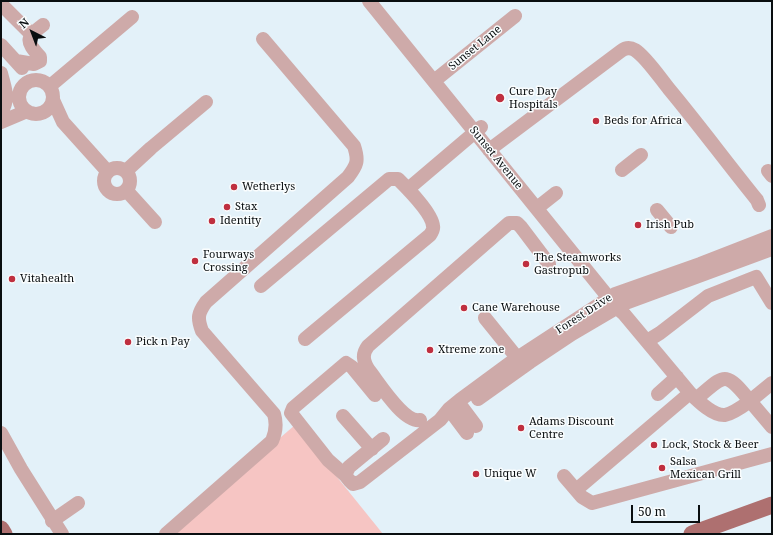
<!DOCTYPE html>
<style>
body{margin:0}
#map{position:relative;width:773px;height:535px;overflow:hidden;background:#e3f1f9;font-family:"Noto Serif",serif}
canvas{display:block}
.frame{position:absolute;inset:0;border:2px solid #090e10;pointer-events:none}
.north{position:absolute;left:12px;top:12px;width:40px;height:40px;-webkit-text-stroke:3px #fafdfe;paint-order:stroke;rotate:318deg;font-size:11px;font-weight:700;line-height:16px;text-align:center;color:#090e10}
.north::after{content:'';display:block;margin:auto;width:14px;height:18px;background:#090e10;clip-path:polygon(50% 0,100% 100%,50% 72%,0 100%)}
.scale{position:absolute;left:631px;top:505px;width:69px;height:18px;box-sizing:border-box;border:2px solid #090e10;border-top:0;padding-left:5px;font-size:12px;line-height:14px;white-space:nowrap;color:#090e10;-webkit-text-stroke:3px #fafdfe;paint-order:stroke}
</style>
<div id="map">
<canvas width="773" height="535"></canvas>
<div class="frame"></div>
<div class="north">N</div>
<div class="scale">50 m</div>
</div>
<script>
const context = document.querySelector('canvas').getContext('2d');
context.lineJoin = 'round';
function fill(path, color) { context.fillStyle = color; context.fill(path, 'evenodd'); }
function stroke(path, color, width, dash) { context.strokeStyle = color; context.lineWidth = width; context.lineCap = dash ? 'butt' : 'round'; context.setLineDash(dash || []); context.stroke(path); }
function write(font, color, halo, rows, align = 'center') {
  context.font = font + ' "Noto Serif",serif'; context.lineWidth = 3; context.setLineDash([]); context.textBaseline = 'middle'; context.strokeStyle = halo; context.fillStyle = color; for (const [text, x, y, turn = 0] of rows) {
    context.save(); context.translate(x, y); context.rotate((+turn || 0) * Math.PI / 180); context.textAlign = isNaN(turn) ? turn : align; if (halo) context.strokeText(text, 0, 0); context.fillText(text, 0, 0); context.restore();
  }
}
const green = new Path2D(`
 M295,425l88,109h-215z`);
const minor = new Path2D(`
 M369,1l248,307 7,6 66,79c8,8 23,23 35,22 9,-2 18,-9 25,-14l22,26
 M1,4l30,30
 M1,45l21,23
 M16,61l18,3 6,-3v-4c-15,-17 -14,-19 3,-32
 M1,73c4,17 9,24 0,40
 M19 97a17 17 0 1 1 34 0a17 17 0 1 1-34 0Z
 M434,81l81,-65
 M50,86l82,-69
 M53,100l10,22 45,50
 M1,122l26,-11
 M489,150l132,-99c4,-3 9,-4 14,-1 11,7 25,28 34,39 30,36 58,74 88,111l2,5
 M104 181a13 13 0 1 1 26 0a13 13 0 1 1-26 0Z
 M622,170l19,-15
 M126,171l25,-23 55,-46
 M768,171l4,5
 M408,189l73,-62
 M126,190l29,32
 M537,208l19,-15
 M657,210l14,17
 M261,286l128,-107h9c10,10 34,34 35,47 1,3 -1,6 -3,9l-125,104
 M485,318l38,47
 M647,341l13,-8 48,-37 48,-19 16,26
 M690,393l-114,97 6,7 10,6 180,-49
 M658,394l19,-17
 M478,399l52,-37 42,-28 51,-30 149,-55
 M696,399c29,-24 28,-30 54,2l22,-18
 M458,402l18,24
 M449,409l18,24
 M343,416l29,33
 M420,420c-17,3 -42,-39 -52,-51 -5,-9 -6,-15 0,-23l141,-123h8l4,4 28,37
 M1,433l20,36 41,65
 M383,439l-34,28 -4,8 4,5 4,4 7,-2 80,-62 9,-11 11,-9 57,-42 98,-64 85,-30 72,-28
 M345,475l-17,-15 -37,-47 2,-5 53,-45 6,4 23,28
 M564,476l12,14
 M52,521l26,-18
 M166,534l106,-93c4,-9 5,-17 2,-27l-72,-83c-5,-13 -4,-18 4,-29l142,-125c9,-12 11,-16 6,-31l-91,-107`);
const major = new Path2D(`
 M1,529l3,5
 M692,534l80,-29`);
const markers = [
 [500,98,5,"#bf2f3f"],
 [596,121,4,"#bf2f3f"],
 [234,187,4,"#bf2f3f"],
 [227,207,4,"#bf2f3f"],
 [212,221,4,"#bf2f3f"],
 [638,225,4,"#bf2f3f"],
 [195,261,4,"#bf2f3f"],
 [526,264,4,"#bf2f3f"],
 [12,279,4,"#bf2f3f"],
 [464,308,4,"#bf2f3f"],
 [128,342,4,"#bf2f3f"],
 [430,350,4,"#bf2f3f"],
 [521,428,4,"#bf2f3f"],
 [654,445,4,"#bf2f3f"],
 [662,468,4,"#bf2f3f"],
 [476,474,4,"#bf2f3f"]
];
const streetNames = [
 ["Sunset Lane",475,48,-39],
 ["Sunset Avenue",496,158,51],
 ["Forest Drive",584,314,-33]
];
const poiNames = [
 ["Cure Day",509,92],
 ["Hospitals",509,105],
 ["Beds for Africa",604,121],
 ["Wetherlys",242,187],
 ["Stax",235,207],
 ["Identity",220,221],
 ["Irish Pub",646,225],
 ["Fourways",203,255],
 ["Crossing",203,268],
 ["The Steamworks",534,258],
 ["Gastropub",534,271],
 ["Vitahealth",20,279],
 ["Cane Warehouse",472,308],
 ["Pick n Pay",136,342],
 ["Xtreme zone",438,350],
 ["Adams Discount",529,422],
 ["Centre",529,435],
 ["Lock, Stock & Beer",662,445],
 ["Salsa",670,462],
 ["Mexican Grill",670,475],
 ["Unique W",484,474]
];
fill(green, '#f6c5c3');
stroke(minor, '#ceaaa9', 14);
stroke(major, '#ae7070', 17);
for (const [x, y, r, color] of markers) { const dot = new Path2D(); dot.arc(x, y, r, 0, 2 * Math.PI); context.fillStyle = color; context.fill(dot); stroke(dot, '#fafdfe', 1.5); }
write('11px', '#090e10', '#fafdfe', streetNames);
write('11px', '#090e10', '#fafdfe', poiNames, 'left');
</script>
